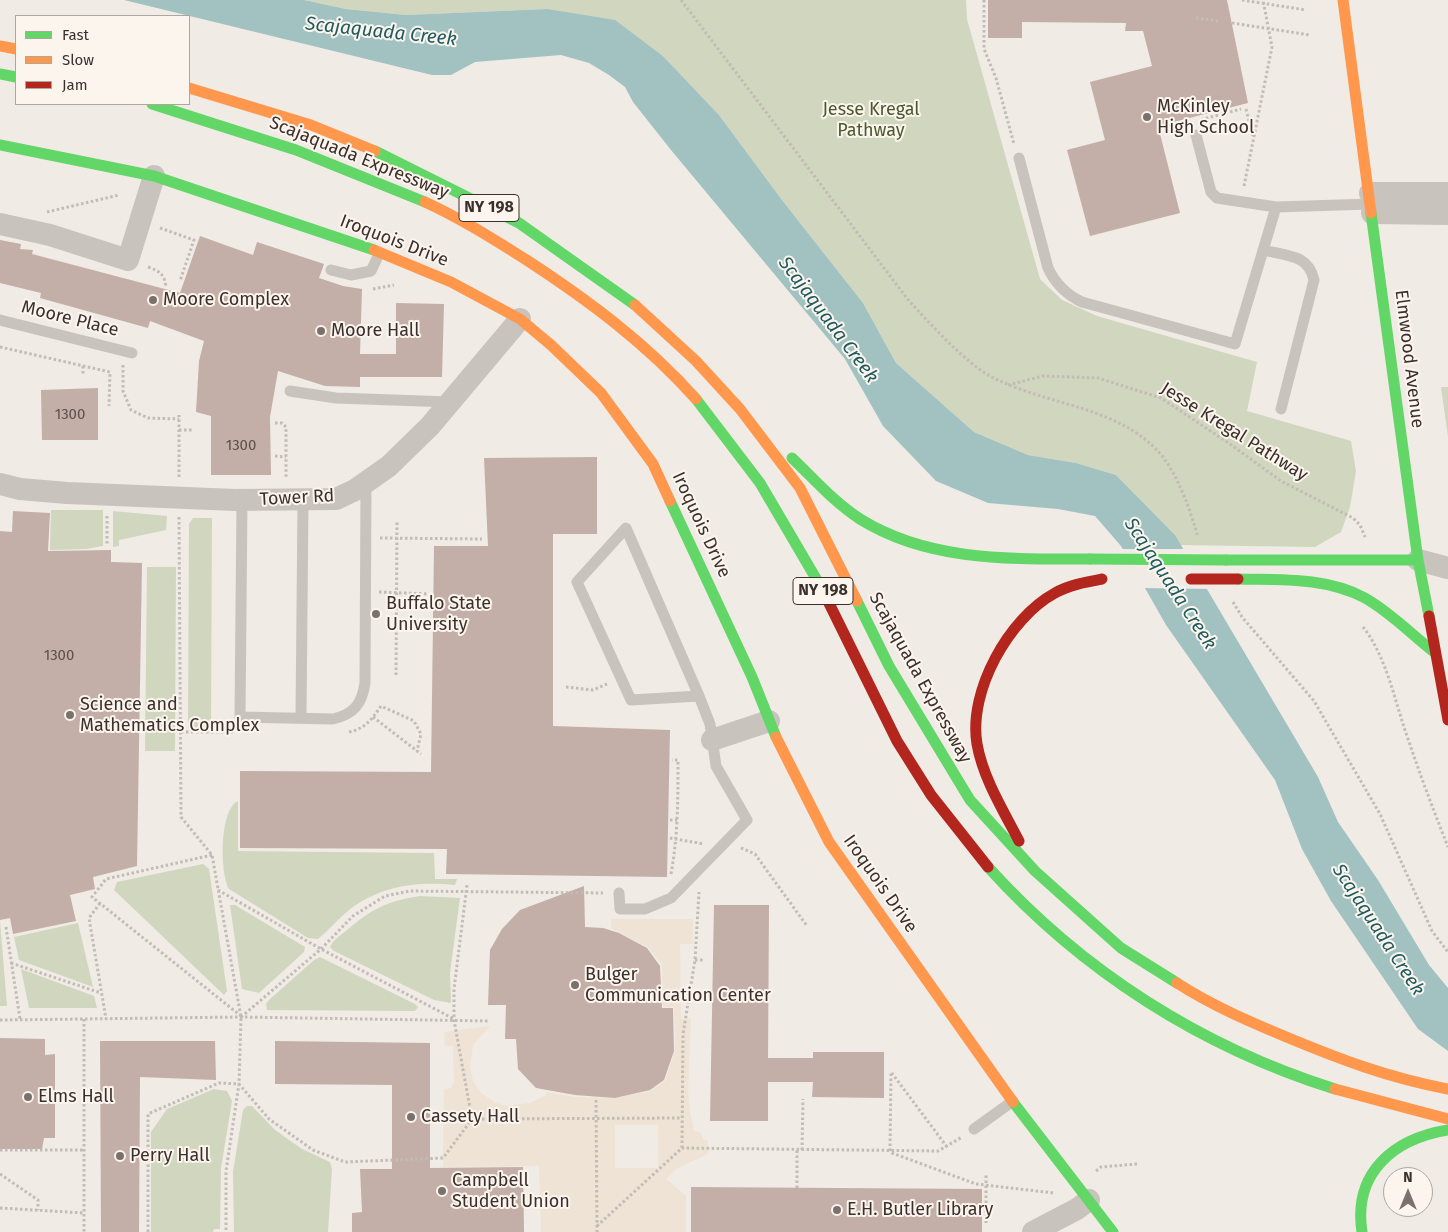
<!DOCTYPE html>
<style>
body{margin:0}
#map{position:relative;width:1448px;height:1232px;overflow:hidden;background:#f0ebe5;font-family:"Fira Sans",sans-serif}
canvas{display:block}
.legend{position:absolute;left:15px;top:15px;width:175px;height:90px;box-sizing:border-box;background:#fbf5ee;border:1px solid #aea6a0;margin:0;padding:6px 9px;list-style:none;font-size:15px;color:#3b302b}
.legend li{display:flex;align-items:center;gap:10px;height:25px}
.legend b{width:25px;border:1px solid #aea6a0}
.north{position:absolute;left:1383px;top:1167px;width:50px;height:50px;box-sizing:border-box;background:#fbf5ee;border:1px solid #aea6a0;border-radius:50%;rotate:0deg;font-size:14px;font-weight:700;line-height:20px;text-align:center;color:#3b302b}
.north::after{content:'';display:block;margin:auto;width:18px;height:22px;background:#7a716c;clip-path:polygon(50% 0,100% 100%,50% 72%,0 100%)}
</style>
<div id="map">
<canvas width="1448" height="1232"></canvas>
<ul class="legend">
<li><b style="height:6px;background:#63d668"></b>Fast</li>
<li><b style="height:6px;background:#ff974d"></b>Slow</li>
<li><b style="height:6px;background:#b3261e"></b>Jam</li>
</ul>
<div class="north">N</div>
</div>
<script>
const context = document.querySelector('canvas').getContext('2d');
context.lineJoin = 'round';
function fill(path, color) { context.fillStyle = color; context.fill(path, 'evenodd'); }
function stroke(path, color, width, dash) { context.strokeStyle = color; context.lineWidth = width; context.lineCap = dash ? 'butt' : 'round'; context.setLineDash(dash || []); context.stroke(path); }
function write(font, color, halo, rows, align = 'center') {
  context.font = font + ' "Fira Sans",sans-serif'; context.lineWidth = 4; context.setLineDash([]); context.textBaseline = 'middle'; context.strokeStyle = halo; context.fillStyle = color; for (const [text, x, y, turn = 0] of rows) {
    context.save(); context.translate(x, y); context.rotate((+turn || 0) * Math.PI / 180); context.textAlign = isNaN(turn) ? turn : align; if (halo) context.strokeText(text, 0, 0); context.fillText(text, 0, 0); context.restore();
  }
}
const green = new Path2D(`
 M304,0h662l1,19 73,260 22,21 35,16 160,46 -10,49 104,30 5,30 -6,36 -9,25 -26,15 -135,-2 -8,-13 -56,-57 -40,-12 -48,-8 -54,-23 -78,-69 -33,-60 -81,-103 -63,-85 -55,-58 -117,-48 -141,6 -60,-6z
 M1441,387h7v50z
 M51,510h52v36l-17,3 -36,1z
 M113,511l54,5 -1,14 -47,10v6l-6,1z
 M193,518h19l-1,210h-23l1,-204z
 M147,567h29l-1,184h-30z
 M238,801v50l196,2 1,26h22l-2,6c-39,-4 -75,1 -106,25 -11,9 -20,20 -31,29l-10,-1 -79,-49c-9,-16 -10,-79 9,-88z
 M203,864l6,5 18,122 -3,4 -110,-105 3,-8z
 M420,896l40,2 -10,75 1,30 -17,-3 -100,-49 -4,-4c3,-7 11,-12 17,-17 25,-21 40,-29 73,-34z
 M230,905h5l70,42 -1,5 -45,41 -17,-4z
 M0,921l7,85h-7z
 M78,923l15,64 -74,-27 -5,-23z
 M320,957l95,47 3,3 -3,4 -148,-1 -1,-6 3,-4 45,-40z
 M21,969l73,27 3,12h-68z
 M214,1089l13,2 5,10 -11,67 -1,61h-6l-1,3h-62v-100l16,-23z
 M247,1106h5l23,24 27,19 28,13 2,7 -4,63h-94l-1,-60 10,-62z`);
const plaza = new Path2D(`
 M611,919h82v25h-13l1,75h10l-3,70 2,23 4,19 6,1 3,7 5,2v13l-30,14 -12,11 20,17v36h-145l-2,-66 -96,1 1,-78 7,-1 3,-6 -1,-36h-8l-1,-14 46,-6 -17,19 -3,22 3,14 8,12 13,9 11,4 25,-3 16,-8v-3l28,5 41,1 35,-7 15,-10 10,-30v-23l-1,-21h-11l-1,-42 -14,-18 -37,-19zM615,1125h43v43h-43z`);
const water = new Path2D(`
 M124,0h180l42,9 60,6 141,-6 68,11 49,37 55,58 63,85 81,103 33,60 78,69 54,23 48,8 40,12 59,60 143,242 20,45 40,58 51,85 19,23v63l-30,-22 -87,-128 -29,-52 -27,-69 -109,-155 -45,-79 -26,-30 -37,-7 -70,-6 -52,-22 -53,-55 -38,-67 -174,-209 -38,-48 -8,-15 -16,-12 -20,-12 -28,-8 -86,7 -24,13h-19z`);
const pier = new Path2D(`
 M1120,549h65l23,40 -65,-1z`);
const building = new Path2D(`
 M988,0h239l21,103 -90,23 22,87 -90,23 -23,-86 38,-10 -15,-58 62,-16 -9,-35h-18l1,-8 -104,-1v16h-34z
 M200,236l53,19 4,-13 67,22 -5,14 24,8 19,3 -2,65h36v-51l48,1 -2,73h-82v10l-35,-1 -47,-15 -8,46 1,58h-60v-59l-15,-4 3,-51 5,-20 -54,-20 -2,7 -108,-30 1,-5 -41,-10v-43l21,4 -1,5 13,1 -1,4 148,39z
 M98,388v52h-56l-1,-50z
 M597,457v77h-44v192l117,4 -3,147 -221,-3 1,-25 -207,-1v-77l191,1 3,-226h54l-4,-88z
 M13,511l37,2 -2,38 63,-1v12l31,1 -5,303 -44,11 2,12 -25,6 6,26 -63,13 -3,-16 -10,2v-389l12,1z
 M584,886l1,41 18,1 16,5 28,15 13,18 2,42h11l1,43 -10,29 -14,10 -35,8 -40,-3 -39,-7 -18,-19 -2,-30h-11l1,-34h-18l2,-55 12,-21 18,-19z
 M714,905h55l-1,153h45v-6h71v46l-72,-1 1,-15h-45v39h-58z
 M0,1038l45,1v16l10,-1v84h-11l-2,11h-42z
 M100,1041h115l1,39 -76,-3 -1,155h-38z
 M275,1041l155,2v125l93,-1 1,65h-172v-19l10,-1 -2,-43h32v-84l-117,-1z
 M691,1187l291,2v43h-291z`);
const path = new Path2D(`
 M681,0l228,301c21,22 54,60 81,75 55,30 131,29 173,81 17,23 27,53 35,80
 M984,0v49l12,29 18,66
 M1242,0l64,10
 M1196,18l22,3
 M1232,23l78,12
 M1246,109l7,27
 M1203,121v-2l38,-10
 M1244,186l28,-139 -9,-47
 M47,212l72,-17
 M160,228l34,12 -14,41
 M148,267c12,4 17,8 18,21
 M373,289l21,-4
 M0,347l110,25 -1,34
 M123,365v26l8,19 17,8 31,1
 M83,366v9
 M1008,385l35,-9 55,2 63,20 69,46 51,37 72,37 7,7 5,12
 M275,423h7l4,4v52
 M179,430h15
 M275,456l11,1
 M179,477v-62
 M107,516v29
 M179,517l2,300 31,38 29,162 -2,67 -13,87v61
 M380,538l102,1
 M379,592l50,2
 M1233,602l9,15 72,84 66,113 52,117 16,21
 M1363,627c23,29 31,71 43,106 13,39 27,76 42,114
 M396,675l1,-154
 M566,687l27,3 14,-6
 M373,717l48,37
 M181,732h52
 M349,732c16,-3 23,-13 32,-26l33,15 7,13 -4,17
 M670,820h7
 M670,838l34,6
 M741,848l14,6 52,72
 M212,855l-106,24 -14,18 149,119
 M671,874c7,-38 7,-75 7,-114h-6
 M218,890l103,59 133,70
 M100,903l-11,15 17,101
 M6,927l14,92
 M695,960h10
 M11,963l90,30
 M241,1017l80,-68 32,-33 32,-20 25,-5 193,2
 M84,1019v213
 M0,1020l241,-3 249,4
 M596,1100l1,132
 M472,1119l210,-1
 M947,1147l-56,-75 -1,79 2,2 84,31 78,9
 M682,1148l1,-114 12,-74 4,-68
 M0,1150h84
 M802,1150l1,-51
 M1096,1171l5,-4 36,-3
 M0,1174l38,26v10
 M797,1188v-39
 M0,1208l84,5
 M986,1223v-50
 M597,1226l85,-78 256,3 24,-14
 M148,1232v-118l71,-31 20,1 30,35 44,31 32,12 98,-4 29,-39 -18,-99v-31l13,-104`);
const lane = new Path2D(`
 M1196,135l15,57 6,6 59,9 95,-3
 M1019,158l29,110c7,15 19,27 34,34l153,42 41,-137
 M1263,250c24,6 45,4 51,30l-33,129
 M331,270l20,5 20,-4 8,-17
 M0,320l132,33
 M290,391l46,7 114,4
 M242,500l-2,217 93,2c21,-5 29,-15 32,-36l1,-200
 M301,718l2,-218
 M619,893l1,16h25l26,-11 76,-78 -31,-54 -6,-42 -11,-28 -73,-168 -49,54 54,118 68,-4
 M974,1129l39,-28`);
const street = new Path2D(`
 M1370,193h78
 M1372,213l76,1
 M0,224l50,11 78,25 26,-84
 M0,484l20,5 47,4 168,7 101,-1 19,-9 34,-24 41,-40 90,-107
 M1418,560l30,8
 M712,740l57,-19
 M1033,1232l44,-23 12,-9`);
const fast = new Path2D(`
 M0,74l16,3
 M152,104l144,46 129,52
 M0,145l154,31 220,74
 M375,151l144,72 116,82
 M1371,213l47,347 11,56
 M696,399l64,84 61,104
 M792,458c22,21 43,45 68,61 69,43 152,40 230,40
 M670,501l82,176 24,60
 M1226,560h192
 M1238,579c43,1 88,-2 127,19 25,14 46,36 69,54
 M857,601l32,65 81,134 65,71 86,77 56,35
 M988,867c94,104 213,180 347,222
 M1013,1102l100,130
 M1362,1232c-9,-59 31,-93 86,-102`);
const slow = new Path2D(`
 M1343,0l28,213
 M0,46l16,3
 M189,88l122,37 64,26
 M425,202c35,16 68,37 100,57 63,41 121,84 171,140
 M374,250l77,32 69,37 31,26 50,48 52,71 17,37
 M635,305l61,56 44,48 60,79 57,113
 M776,737l53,105 184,260
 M1177,983c34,22 71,38 107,53 55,23 105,42 164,53
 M1335,1089l113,30`);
const jam = new Path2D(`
 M821,587l76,154 34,54 57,72
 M1429,616l19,104
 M1019,841c-16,-31 -36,-63 -42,-97 -9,-53 32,-126 78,-151 14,-8 31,-11 47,-14`);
const fastBridge = new Path2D(`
 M1090,559l136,1`);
const jamBridge = new Path2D(`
 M1191,579h47`);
const markers = [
 [1147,117,5,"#7a716c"],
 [153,300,5,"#7a716c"],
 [321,331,5,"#7a716c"],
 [376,614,5,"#7a716c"],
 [70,715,5,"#7a716c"],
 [575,985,5,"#7a716c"],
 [28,1097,5,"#7a716c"],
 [411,1117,5,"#7a716c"],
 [120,1156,5,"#7a716c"],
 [442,1191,5,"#7a716c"],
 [837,1210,5,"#7a716c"]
];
const numberNames = [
 ["1300",70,415],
 ["1300",241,446],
 ["1300",59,656]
];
const shields = [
 [489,208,60],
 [823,591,60]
];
const shieldNames = [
 ["NY 198",489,208],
 ["NY 198",823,591]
];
const poiNames = [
 ["McKinley",1157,107],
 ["High School",1157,128],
 ["Moore Complex",163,300],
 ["Moore Hall",331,331],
 ["Buffalo State",386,604],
 ["University",386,625],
 ["Science and",80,705],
 ["Mathematics Complex",80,726],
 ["Bulger",585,975],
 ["Communication Center",585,996],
 ["Elms Hall",38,1097],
 ["Cassety Hall",421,1117],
 ["Perry Hall",130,1156],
 ["Campbell",452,1181],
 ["Student Union",452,1202],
 ["E.H. Butler Library",847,1210]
];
const parkNames = [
 ["Jesse Kregal",871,110],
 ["Pathway",871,131]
];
const streetNames = [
 ["Scajaquada Expressway",359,158,22],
 ["Iroquois Drive",394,241,21],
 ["Moore Place",70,319,14],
 ["Elmwood Avenue",1409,359,83],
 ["Jesse Kregal Pathway",1234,432,32],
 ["Tower Rd",297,498,-3],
 ["Iroquois Drive",701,525,65],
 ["Scajaquada Expressway",920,678,61],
 ["Iroquois Drive",880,884,55]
];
const waterNames = [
 ["Scajaquada Creek",381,32,6],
 ["Scajaquada Creek",828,320,53],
 ["Scajaquada Creek",1170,584,57],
 ["Scajaquada Creek",1378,930,57]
];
fill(green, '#d1d6bf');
fill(plaza, '#eee3d5');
fill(water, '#a1c2c1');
fill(pier, '#f0ebe5');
fill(building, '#c3afa7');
stroke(path, '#c2bbb6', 3, [2.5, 2.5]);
stroke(lane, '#c9c3be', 11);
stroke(street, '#c9c3be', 22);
stroke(fast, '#63d668', 11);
stroke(slow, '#ff974d', 11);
stroke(jam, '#b3261e', 11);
stroke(fastBridge, '#63d668', 11);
stroke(jamBridge, '#b3261e', 11);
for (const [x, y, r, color] of markers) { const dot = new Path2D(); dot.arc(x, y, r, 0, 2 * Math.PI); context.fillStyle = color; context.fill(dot); stroke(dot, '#fbf5ee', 2); }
write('15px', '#5d504a', null, numberNames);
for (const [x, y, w] of shields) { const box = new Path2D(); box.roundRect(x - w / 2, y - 13.5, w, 27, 4); context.fillStyle = '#fbf5ee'; context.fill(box); stroke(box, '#3b302b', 1); }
write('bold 16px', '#3b302b', null, shieldNames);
write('18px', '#3b302b', '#fbf5ee', poiNames, 'left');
write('18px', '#4a5a2e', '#fbf5ee', parkNames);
write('18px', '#3b302b', '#fbf5ee', streetNames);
write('italic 19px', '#1f5a5e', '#fbf5ee', waterNames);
</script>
